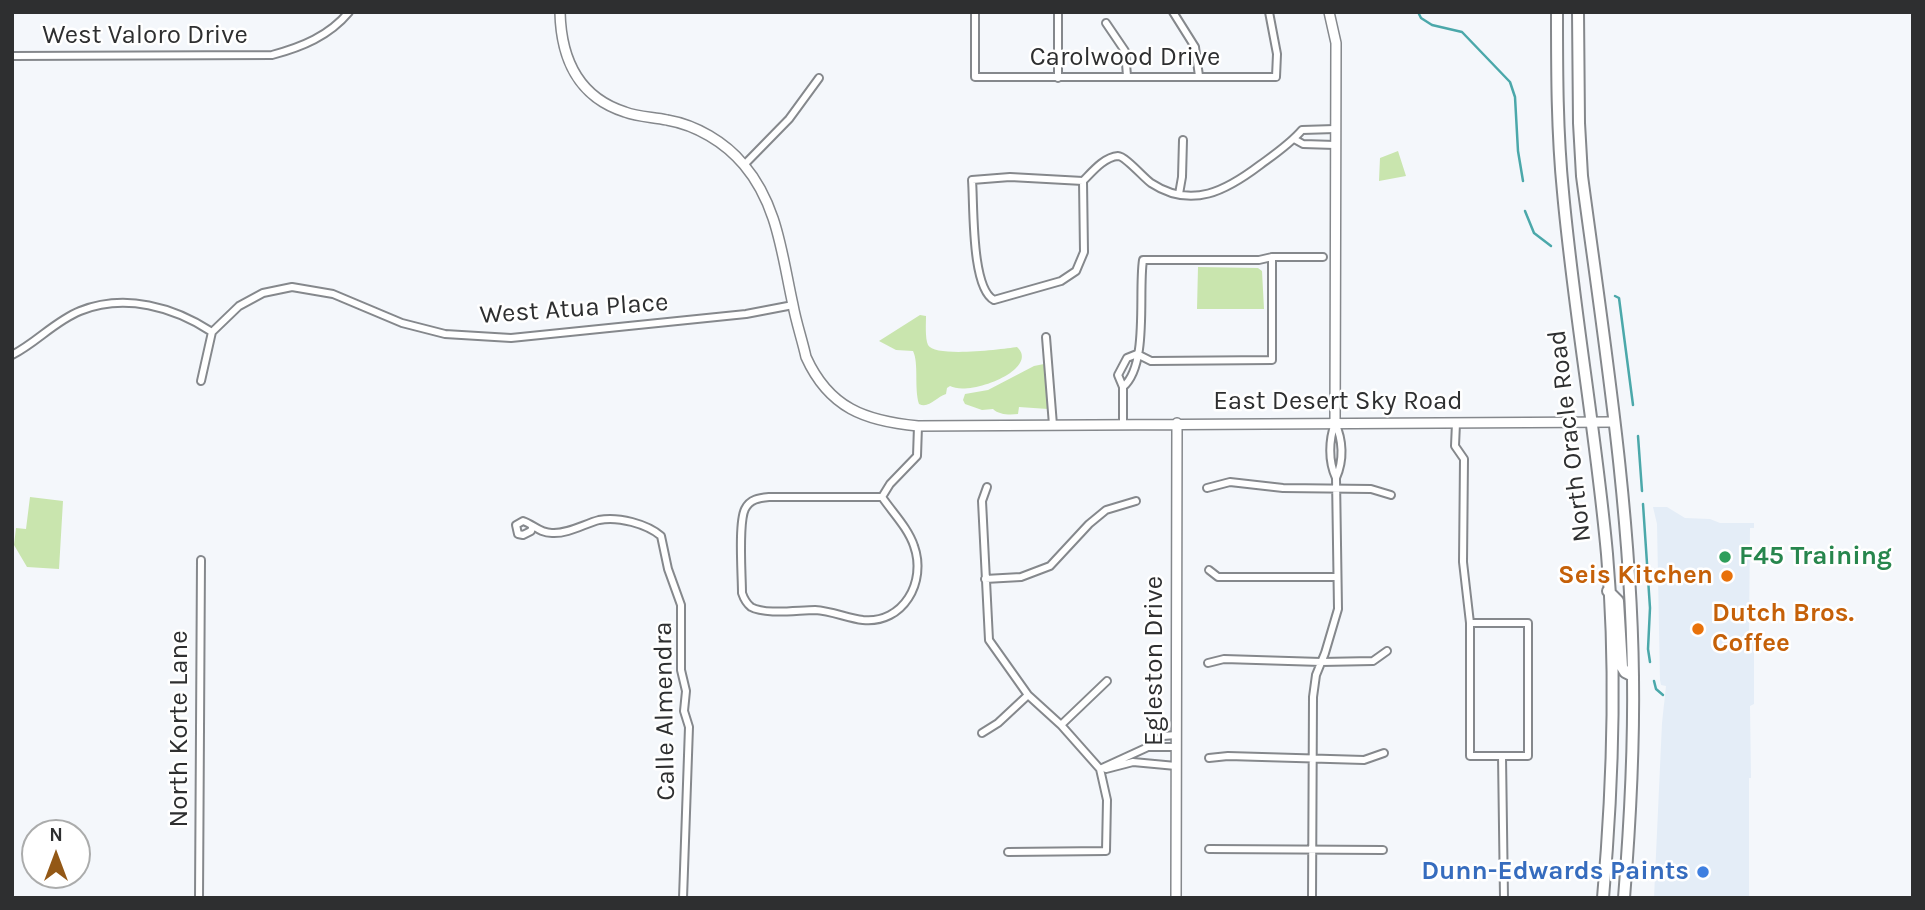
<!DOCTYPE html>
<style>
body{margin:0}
#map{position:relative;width:1925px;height:910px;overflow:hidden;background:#f4f7fb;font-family:Karla,sans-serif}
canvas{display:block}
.frame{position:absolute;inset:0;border:14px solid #2e2f30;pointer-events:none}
.north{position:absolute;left:21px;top:819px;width:70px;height:70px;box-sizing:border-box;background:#fff;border:2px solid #abacac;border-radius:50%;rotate:0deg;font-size:19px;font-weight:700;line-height:28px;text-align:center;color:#2e2f30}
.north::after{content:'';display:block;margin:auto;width:24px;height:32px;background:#935816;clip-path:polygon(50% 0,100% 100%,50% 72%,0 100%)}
</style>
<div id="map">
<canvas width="1925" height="910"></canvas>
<div class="frame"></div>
<div class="north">N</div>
</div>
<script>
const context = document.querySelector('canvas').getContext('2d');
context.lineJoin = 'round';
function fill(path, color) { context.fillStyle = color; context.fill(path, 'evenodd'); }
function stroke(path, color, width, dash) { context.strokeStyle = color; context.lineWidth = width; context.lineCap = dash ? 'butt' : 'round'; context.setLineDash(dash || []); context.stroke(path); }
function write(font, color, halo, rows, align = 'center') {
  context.font = font + ' Karla,sans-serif'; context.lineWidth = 5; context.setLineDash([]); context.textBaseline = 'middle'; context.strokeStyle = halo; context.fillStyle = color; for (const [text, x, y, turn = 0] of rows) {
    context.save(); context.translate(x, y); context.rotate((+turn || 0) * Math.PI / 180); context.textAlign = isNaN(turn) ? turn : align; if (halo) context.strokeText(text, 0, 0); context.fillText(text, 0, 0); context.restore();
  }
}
const built = new Path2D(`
 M1653,507h14l18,11 25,1 10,4h34v5h-4l-1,107 5,1v68l-4,2 1,72h-2v120h-95l8,-175 4,-37 -5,-1 -1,-5 -3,-156z`);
const green = new Path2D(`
 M1398,151l8,25 -27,5 1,-23z
 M1198,267l60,1 4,3 2,38h-67z
 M920,315l6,1c0,8 -1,22 2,29 7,13 75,4 89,2 24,22 -47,50 -67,39l-3,2 -1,6c-10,3 -17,15 -27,10 -5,-16 0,-41 -6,-53l-17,-1 -17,-9z
 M1044,364l4,45 -29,-2 -1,7c-8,1 -19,1 -25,-5l-11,1 -17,-6 -2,-4 2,-6 23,-4 46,-24z
 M30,497l33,4 -4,68 -32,-2 -13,-22 2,-17 10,1z`);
const stream = new Path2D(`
 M1418,12l3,6 11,7 30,7 48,50 5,15 3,54 5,30
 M1525,211l9,22 17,13
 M1615,296l4,2 14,107
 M1638,436l4,55
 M1643,504l7,104 -2,41 2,13
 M1654,681l2,8 7,6`);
const street = new Path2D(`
 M975,12v65h301l1,-23 -8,-42
 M1058,12v66
 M1173,12l22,35 4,29
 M1106,23l19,28 2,25
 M12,56l260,-1c30,-8 57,-19 77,-43
 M1294,139l9,5 32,1
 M744,165l45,-46 30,-41
 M1010,177l73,4 1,71 -8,19 -15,10 -67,19c-23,-12 -20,-95 -22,-120z
 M1083,181c9,-9 21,-24 35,-25 7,0 26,22 33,27 41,27 76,7 109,-18 15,-11 30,-21 42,-35l33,-1
 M1179,194l3,-17 1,-37
 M1046,337l7,88
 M1137,354l14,7 121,-1v-103
 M12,355c24,-12 43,-34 68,-44 45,-18 94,-4 132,21
 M201,381l11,-49 27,-26 24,-13 29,-6 41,7 69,29 43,11 66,4 235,-24 47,-9
 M1123,387c26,-22 15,-94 20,-127h116l13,-3h51
 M1123,423v-36l-5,-12 9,-17 10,-4
 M1335,423c-6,17 -7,38 1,55
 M1456,423l-1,23 9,13 -1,103 7,61v133h58v-133h-58
 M987,487l-5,14 7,139 39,55 33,30 39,44 7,31 -1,51 -98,1
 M1207,488l23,-6 53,6 88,1 20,6
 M769,497h113c11,16 26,31 32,49 13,36 -11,78 -51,74 -16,-2 -31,-9 -48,-10 -17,0 -50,5 -64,-3 -5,-4 -7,-8 -9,-14 0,-18 -4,-70 3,-84 5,-10 14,-11 24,-12z
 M882,497l8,-13 27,-28 1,-30
 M532,528l-1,3 -8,4 -5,-1 -2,-9 7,-4c10,3 16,12 29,12 16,1 32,-9 47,-13 19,-4 48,4 62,16l7,33 13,36v65l5,21 -2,20 5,16 -6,171
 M1209,570l9,7h119
 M985,579l36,-2 29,-11 39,-42 17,-14 30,-9
 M1208,663l16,-4 97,3 52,-1 14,-10
 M1061,725l46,-44
 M982,733l16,-10 30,-28
 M1148,747l15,-11 13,-1
 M1502,756l2,142
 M1209,758l19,-2 136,4 20,-7
 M1100,769l48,-22h28
 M1106,769l27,-7 43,4
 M1209,849l174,1
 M199,898l2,-338
 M1312,898l1,-201 3,-22 9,-22 13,-44 -2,-131c8,-18 7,-38 -1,-55`);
const secondary = new Path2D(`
 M560,12c1,46 18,85 65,100 13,5 28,5 42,8 29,5 58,22 77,45 34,40 38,91 49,140 3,17 9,34 13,52 23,51 59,64 112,69l696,-4
 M1329,12l7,31 -1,380
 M1176,898l1,-475`);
const highway = new Path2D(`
 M1557,12c0,60 0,120 6,180 11,121 33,241 44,362 10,114 6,230 -4,344
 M1578,12l1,111 3,53c22,165 49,333 51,500 1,74 -3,148 -9,222
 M1608,591l10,10 4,66 3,5 8,4`);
const markers = [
 [1725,557,7,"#2e9e5b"],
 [1727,576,7,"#e8710a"],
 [1698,629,7,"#e8710a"],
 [1703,872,7,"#3f7fe0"]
];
const streetNames = [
 ["West Valoro Drive",145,36],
 ["Carolwood Drive",1125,58],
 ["West Atua Place",574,309,-4],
 ["East Desert Sky Road",1338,402],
 ["North Oracle Road",1570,436,-97],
 ["Egleston Drive",1155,661,-90],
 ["Calle Almendra",665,711,-91],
 ["North Korte Lane",180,729,-90]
];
const leisureNames = [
 ["F45 Training",1739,557]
];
const foodNames = [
 ["Seis Kitchen",1713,576],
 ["Dutch Bros.",1712,614,"left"],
 ["Coffee",1712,644,"left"]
];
const shopNames = [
 ["Dunn-Edwards Paints",1689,872]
];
fill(built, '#e4edf7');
fill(green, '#c9e5ae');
stroke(stream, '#4ba8aa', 2.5);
stroke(street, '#85888c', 10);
stroke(secondary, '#85888c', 12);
stroke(highway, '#85888c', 14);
stroke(street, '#fff', 6);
stroke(secondary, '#fff', 9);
stroke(highway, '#fff', 10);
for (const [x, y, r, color] of markers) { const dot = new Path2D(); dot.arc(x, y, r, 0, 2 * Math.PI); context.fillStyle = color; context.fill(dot); stroke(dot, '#fff', 2.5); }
write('26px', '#2e2f30', '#fff', streetNames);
write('bold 26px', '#27864d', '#fff', leisureNames, 'left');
write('bold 26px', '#c56008', '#fff', foodNames, 'right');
write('bold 26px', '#366cbe', '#fff', shopNames, 'right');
</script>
